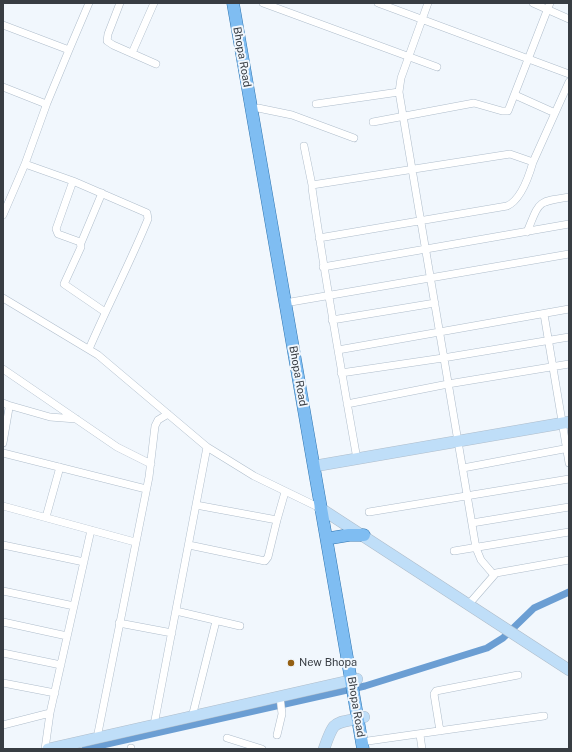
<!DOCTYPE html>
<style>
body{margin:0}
#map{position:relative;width:572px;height:752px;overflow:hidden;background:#f1f7fd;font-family:"Public Sans",sans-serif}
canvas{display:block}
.frame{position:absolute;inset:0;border:4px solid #383d43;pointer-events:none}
</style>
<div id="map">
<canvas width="572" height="752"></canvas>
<div class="frame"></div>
</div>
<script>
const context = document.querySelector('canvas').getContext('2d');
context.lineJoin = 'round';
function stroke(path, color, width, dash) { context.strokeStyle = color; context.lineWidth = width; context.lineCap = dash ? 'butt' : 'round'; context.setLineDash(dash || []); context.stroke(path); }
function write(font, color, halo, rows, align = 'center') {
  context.font = font + ' "Public Sans",sans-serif'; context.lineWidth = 4; context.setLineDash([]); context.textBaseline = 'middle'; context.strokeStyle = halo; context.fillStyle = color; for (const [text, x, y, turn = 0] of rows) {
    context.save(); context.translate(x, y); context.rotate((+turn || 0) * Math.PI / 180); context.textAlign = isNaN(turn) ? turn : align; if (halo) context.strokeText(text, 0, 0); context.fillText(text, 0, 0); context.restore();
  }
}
const canal = new Path2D(`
 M85,749l280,-63 122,-38 16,-10 31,-30 35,-16`);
const street = new Path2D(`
 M120,3l-12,31 -1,7 6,4 43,19
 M263,3l174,64
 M378,3l191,71
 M428,3l-27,75 -2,14 77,456 5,12 12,14
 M533,3l36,16
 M3,25l66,25 -22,53 -22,61
 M69,50l20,-47
 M132,53l22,-50
 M3,87l43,17
 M515,95l40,18
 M316,104l83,-12
 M258,108l34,7 62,23
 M373,122l101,-19 28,8h6l42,-108
 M304,146l8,39
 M533,162l36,-80
 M73,181l-17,48 2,5 22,8 1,5 -17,37 41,28
 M3,215l22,-51 48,17 74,32 1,6c-18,44 -40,86 -59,130
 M527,232c13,-31 9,-30 42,-35
 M319,238l188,-32c14,-6 22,-30 26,-44l-23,-8 -198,31v3c13,91 29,181 45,271
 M81,243l21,-50
 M323,267l246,-43
 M3,298l95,57 109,92 47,29 66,32
 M285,303l284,-49
 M544,314l25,149
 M332,320l103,-17
 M338,350l231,-41
 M3,369l114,78 34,17
 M341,373l102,-15 126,-21
 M3,403l5,2 1,3 -6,35
 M347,404l101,-20 121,-20
 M8,405l42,12 26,2
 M3,453l143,36
 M463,468l106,-20
 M196,505l81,15 8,-28
 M3,506l132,36
 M369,512l200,-33
 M46,517l14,-50
 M472,523l97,-16
 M3,545l81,17
 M189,545l76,16 3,-4 9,-37
 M454,551l115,-19
 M3,591l71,15
 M469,604l27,-31 73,-13
 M176,611l64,15
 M3,622l64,14
 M119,623l53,10
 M3,653l58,12
 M3,683l52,10
 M192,717l24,-96
 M3,725l47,-12
 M154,725l53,-278
 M440,731l-6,-37 2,-3 82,-16
 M277,735l5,-21 -2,-17
 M420,735l2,14
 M97,738l52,-261 6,-51 3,-6 10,-6
 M227,738l35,11
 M368,741l176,-25
 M45,749l5,-36 41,-183
 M131,749v-1`);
const secondary = new Path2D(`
 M315,466l254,-44
 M320,508l249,162
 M48,749l309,-70
 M324,749c11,-32 10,-24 40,-32`);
const primary = new Path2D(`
 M233,3l130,746
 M331,538l18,-3h15`);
const markers = [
 [291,663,4,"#946014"]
];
const streetNames = [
 ["Bhopa Road",242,57,80],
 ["Bhopa Road",298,376,80],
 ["Bhopa Road",356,707,81]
];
const poiNames = [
 ["New Bhopa",299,663]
];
stroke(canal, '#6b9ed3', 7);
stroke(street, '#afbdcb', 8);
stroke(secondary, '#afbdcb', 12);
stroke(primary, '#2f74af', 13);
stroke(street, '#fff', 7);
stroke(secondary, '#bfdef8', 11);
stroke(primary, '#7fbdf2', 12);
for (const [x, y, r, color] of markers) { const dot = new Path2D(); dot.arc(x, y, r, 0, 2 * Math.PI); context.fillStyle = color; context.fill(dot); stroke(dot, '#f1f7fd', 1.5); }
write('11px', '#383d43', '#f1f7fd', streetNames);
write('11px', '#383d43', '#f1f7fd', poiNames, 'left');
</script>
